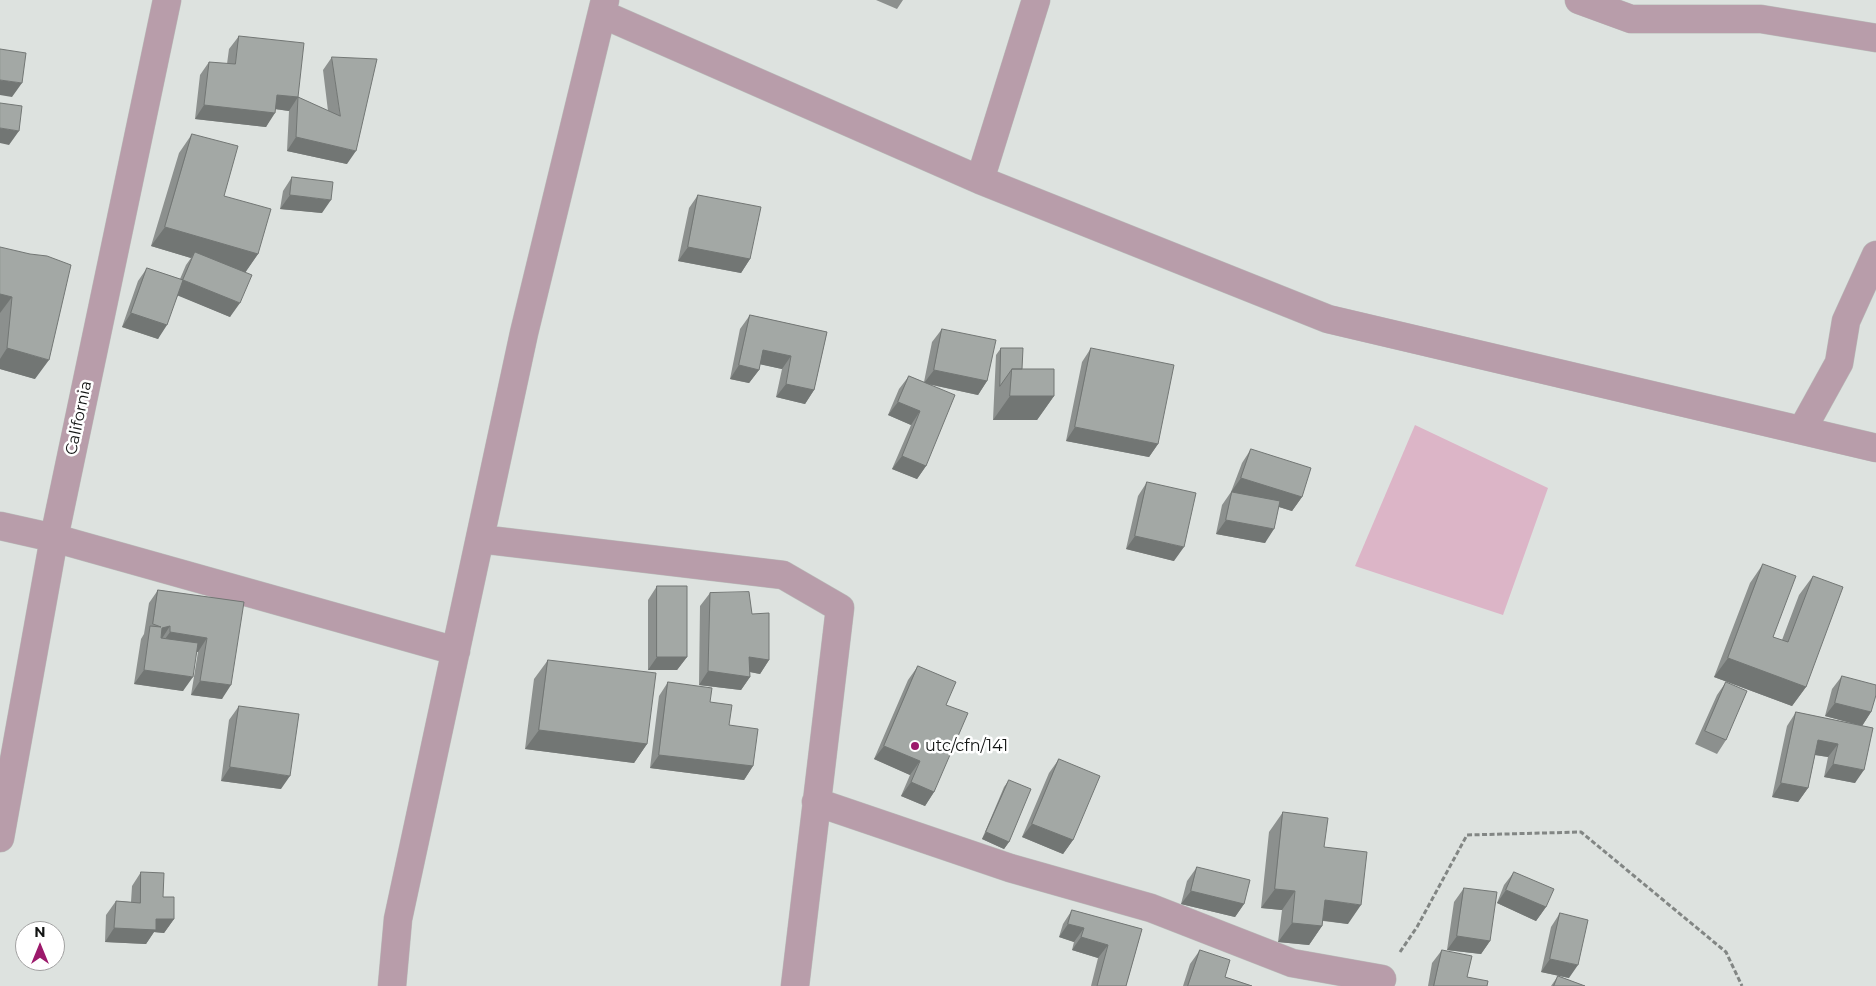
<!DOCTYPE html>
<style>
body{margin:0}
#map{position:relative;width:1876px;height:986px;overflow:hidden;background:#dde2df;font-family:Montserrat,sans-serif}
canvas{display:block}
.north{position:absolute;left:15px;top:921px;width:50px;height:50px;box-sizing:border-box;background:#fff;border:1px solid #a1a1a1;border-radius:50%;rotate:0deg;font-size:14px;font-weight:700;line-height:20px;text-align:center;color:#131514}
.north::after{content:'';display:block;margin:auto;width:18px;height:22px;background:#9c196b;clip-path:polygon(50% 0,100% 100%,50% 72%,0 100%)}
</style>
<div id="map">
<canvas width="1876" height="986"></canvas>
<div class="north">N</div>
</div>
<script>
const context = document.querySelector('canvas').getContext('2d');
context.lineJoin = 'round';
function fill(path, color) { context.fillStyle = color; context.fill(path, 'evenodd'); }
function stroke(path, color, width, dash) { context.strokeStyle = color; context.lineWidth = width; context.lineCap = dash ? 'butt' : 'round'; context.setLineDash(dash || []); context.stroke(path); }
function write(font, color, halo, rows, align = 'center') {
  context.font = font + ' Montserrat,sans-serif'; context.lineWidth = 5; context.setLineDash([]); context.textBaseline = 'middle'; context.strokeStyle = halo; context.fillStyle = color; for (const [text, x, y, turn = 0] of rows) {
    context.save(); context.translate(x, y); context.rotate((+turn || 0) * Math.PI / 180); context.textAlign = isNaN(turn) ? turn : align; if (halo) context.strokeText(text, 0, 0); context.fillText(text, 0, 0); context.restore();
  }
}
const green = new Path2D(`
 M1415,425l133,63 -45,127 -148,-49z`);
const path = new Path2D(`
 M1400,952l17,-25 50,-92 114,-3 145,120 16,34`);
const street = new Path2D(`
 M1579,0l52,19h130l115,19
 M602,14l378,166 348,139 548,129
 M980,180l56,-180
 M1802,430l37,-67 7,-42 30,-66
 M0,526l54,12 402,113
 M480,539l303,36 57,33 -45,378
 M816,802l194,66 141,40 141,55 90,16
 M0,838l54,-300 113,-538
 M392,986l6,-67 126,-586 81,-333`);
const wall = new Path2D(`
 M876,0h27l-6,9z
 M239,36l59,61 30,14 -5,-41 9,-13 15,107 -60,-13 2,-40 -14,-2 -9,18 -71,-8 5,-44 9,-13 18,2 2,-15z
 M192,134l32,62 34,58 -13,18 -15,45 -52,-22 -20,44 -36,-12 16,-46 9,-13 33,11 6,-14 5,-7 -40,-12 28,-93z
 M292,177l30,36 -42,-4 3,-18z
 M698,195l52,64 -9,14 -63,-12 11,-53z
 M0,247l35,132 -35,-10z
 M750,315l77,17 -13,58 -9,14 -29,-7 6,-28 -22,-5 -1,6 -10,13 -19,-4 10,-50z
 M942,329l45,52 -9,14 -46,-10 -6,81 -9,13 -25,-10 19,-44 -23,-10 11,-26 10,-13 15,6 8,-40z
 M1001,348l21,21 32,27 -17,24h-44l3,-65z
 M1091,348l67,96 -9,13 -83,-16 16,-79z
 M1251,449l51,48 -10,14 -13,-4 -14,36 -49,-9 6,-29 9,-13 11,-29z
 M1147,482l27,79 -48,-12 12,-53z
 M1763,564l10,73 9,3 17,-45 14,-19 -7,111 -14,19 -78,-29 36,-94z
 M657,586l30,71 -10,13h-29v-70z
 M158,590l86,12 -22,97 -31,-4 7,-43h-1l-14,39 -49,-7 7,-45 3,-5 5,-31z
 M710,593l42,21 17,46 -9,14 -10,-2v5l-9,13 -42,-5 1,-79z
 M548,660l99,84 -13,19 -109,-14 9,-70z
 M918,666l28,39 -12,87 -9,14 -24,-10 9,-21 -36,-16 34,-79z
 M1842,676l29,36 -9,14 -37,-10 7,-27z
 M668,682l42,20 19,23 24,41 -9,14 -94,-12 9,-72z
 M1726,682v58l-9,14 -22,-10 22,-49z
 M239,706l42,83 -60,-8 8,-61z
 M1796,712l77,16 -18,55 -31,-6 4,-20 -13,-2 -7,33 -10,14 -26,-5 15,-71z
 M1059,759l14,81 -10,14 -41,-17 27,-64z
 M1009,780v62l-5,7 -22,-10 22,-52z
 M1283,812l41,35 24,77 -25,-3 -1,5 -13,19 -31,-3 4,-32 -21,-2 8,-76z
 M1197,867l47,37 -9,13 -54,-13 6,-23z
 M141,872l22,25 11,22 -10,14 -10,-1 -8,12 -41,-2 1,-27 10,-14 15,1 1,-16z
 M1514,872l32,35 -10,14 -39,-18 7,-18z
 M1464,888l26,53 -9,13 -34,-4 7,-48z
 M1072,910l70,19 -16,57h-35l7,-28 -26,-8 2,-8 -15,-5 4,-13z
 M1560,913l9,65 -28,-6 10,-45z
 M1200,950l25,27 27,9h-69l7,-22z
 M1442,950l25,27 20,9h-59l4,-23z
 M1558,976l27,10h-34z`);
const shadedWall = new Path2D(`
 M0,80l22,3 -10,14 -12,-2z
 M277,95l21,2 -9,14 -21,-3z
 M204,105l71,8 -9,14 -71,-8z
 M0,128l19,3 -10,14 -9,-2z
 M296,137l60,14 -9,13 -60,-13z
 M290,195l41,5 -9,13 -42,-4z
 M165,227l93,27 -13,19 -50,-21 -4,6 -40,-12z
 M688,247l62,12 -9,14 -63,-12z
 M183,280l57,23 -10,14 -56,-23z
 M0,294l12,3 -12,16z
 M131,313l36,12 -9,14 -36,-12z
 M7,348l42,12 -14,19 -35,-10v-10z
 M763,350l28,6 -9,13 -28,-6z
 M739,365l20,5 -10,13 -19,-4z
 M934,370l53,11 -9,14 -54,-12z
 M786,384l28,6 -9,14 -29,-7z
 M1010,396h44l-17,24h-44z
 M898,402l22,9 -9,14 -23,-10z
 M1075,427l83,17 -9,13 -83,-16z
 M902,456l24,10 -9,13 -25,-10z
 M1241,478l61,19 -10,14 -61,-19z
 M1226,520l48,9 -9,14 -49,-9z
 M1135,536l49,11 -10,14 -48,-12z
 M170,626l-9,14 1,-12z
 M170,632l37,6 -9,14 -38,-6z
 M657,657h30l-10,13h-29z
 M749,657l20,3 -9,14 -20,-4z
 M1728,658l78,29 -14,19 -78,-29z
 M144,670l49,7 -10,14 -49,-7z
 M708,671l42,6 -9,13 -42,-5z
 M200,681l31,4 -9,14 -31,-4z
 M1835,703l36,9 -9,14 -37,-10z
 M539,730l108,14 -13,19 -109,-14z
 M1818,740l20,4 -10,13 -19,-3z
 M884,746l36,15 -10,14 -36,-16z
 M659,755l94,11 -9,14 -94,-12z
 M1833,764l31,6 -9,13 -31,-6z
 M230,767l60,9 -9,13 -60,-8z
 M911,782l23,10 -9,14 -24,-10z
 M1781,783l27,5 -10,14 -26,-5z
 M1032,824l41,16 -10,14 -41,-17z
 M986,832l23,10 -5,7 -22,-10z
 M1275,889l20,2 -13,19 -21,-2z
 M1506,890l40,17 -10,14 -39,-18z
 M1191,891l53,13 -9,13 -54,-13z
 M1325,900l36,5 -13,19 -36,-5z
 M156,919h18l-10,14 -10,-1 -8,12 -41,-2 9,-14z
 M1292,923l30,3 -13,19 -31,-3z
 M1068,924l16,4 -10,14 -15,-5z
 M1457,936l33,5 -9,13 -34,-4z
 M1081,937l27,8 -10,13 -26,-8z
 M1550,959l28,6 -9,13 -28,-6z`);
const building = new Path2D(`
 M239,36l65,7 -6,54 -21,-2 -2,18 -71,-8 5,-43 26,2z
 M0,49l26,4 -4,30 -22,-3z
 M332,57l45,2 -21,92 -60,-14 2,-40 42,19z
 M0,103l22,3 -3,25 -19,-3z
 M192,134l46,12 -14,50 47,13 -13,45 -93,-27z
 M292,177l41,5 -2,18 -41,-5z
 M698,195l63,12 -11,52 -62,-12z
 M0,247l30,7 17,2 24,9 -22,95 -42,-12 5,-51 -12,-3z
 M195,252l57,23 -12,28 -57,-23z
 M147,268l36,12 -16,45 -36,-12z
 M750,315l77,17 -13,58 -28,-6 5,-28 -28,-6 -4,20 -20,-5z
 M942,329l54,11 -9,41 -53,-11z
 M1001,348h22l-1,21h-10l-12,17z
 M1091,348l83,17 -16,79 -83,-17z
 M1012,369h42v27h-44z
 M909,376l46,19 -29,71 -24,-10 18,-45 -22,-9z
 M1251,449l60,19 -9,29 -61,-19z
 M1147,482l49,11 -12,54 -49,-11z
 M1232,492l48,9 -6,28 -48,-9z
 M1763,564l33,12 -23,61 15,5 25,-66 30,11 -37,100 -78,-29z
 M657,586h30v71h-30z
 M158,590l86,12 -13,83 -31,-4 7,-43 -37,-6v-6l-8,2 -1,10 37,5 -5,34 -49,-7 6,-44 11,1 -8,-3z
 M749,592l3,22 17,-1v47l-20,-3 1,20 -42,-6 2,-78z
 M548,660l108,13 -9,71 -108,-14z
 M918,666l38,16 -10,23 22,8 -34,79 -23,-10 9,-21 -36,-15z
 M1842,676l34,9v10l-5,17 -36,-9z
 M668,682l44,6 -2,14 22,3 -3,20 29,4 -5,37 -94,-11z
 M1726,682l21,9 -21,49 -21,-9z
 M239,706l60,8 -9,62 -60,-9z
 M1796,712l77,16 -9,42 -31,-6 5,-20 -20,-4 -10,48 -27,-5z
 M1059,759l41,17 -27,64 -41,-16z
 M1009,780l22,9 -22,53 -23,-10z
 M1283,812l45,6 -4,29 43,5 -6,53 -36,-5 -3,26 -30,-3 3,-32 -20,-2z
 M1197,867l53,13 -6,24 -53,-13z
 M141,872l23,1 -1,24h11v22h-18v11l-42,-2 2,-27 24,2z
 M1514,872l40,17 -8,18 -40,-17z
 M1464,888l33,4 -7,49 -33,-5z
 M1072,910l70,19 -16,57h-29l11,-41 -27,-8 3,-9 -16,-4z
 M1560,913l28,7 -10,45 -28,-6z
 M1200,950l30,10 -5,17 27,9h-64z
 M1442,950l30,6 -5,21 21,4 -1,5h-53z
 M1558,976l27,10h-31z`);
const markers = [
 [915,746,5,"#9c196b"]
];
const streetNames = [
 ["California",79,418,-78]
];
const poiNames = [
 ["utc/cfn/141",925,746]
];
fill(green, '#dcb5c7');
stroke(street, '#b9bdba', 29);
stroke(path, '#828684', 3, [5, 2.5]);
stroke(street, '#b89daa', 28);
fill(wall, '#8c908e');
fill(shadedWall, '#727674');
fill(building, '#a3a8a5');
stroke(building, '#727674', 1);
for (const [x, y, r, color] of markers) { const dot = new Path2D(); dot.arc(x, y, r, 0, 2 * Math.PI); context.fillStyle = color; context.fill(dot); stroke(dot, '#fff', 2); }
write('16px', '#131514', '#fff', streetNames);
write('16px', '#131514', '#fff', poiNames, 'left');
</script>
